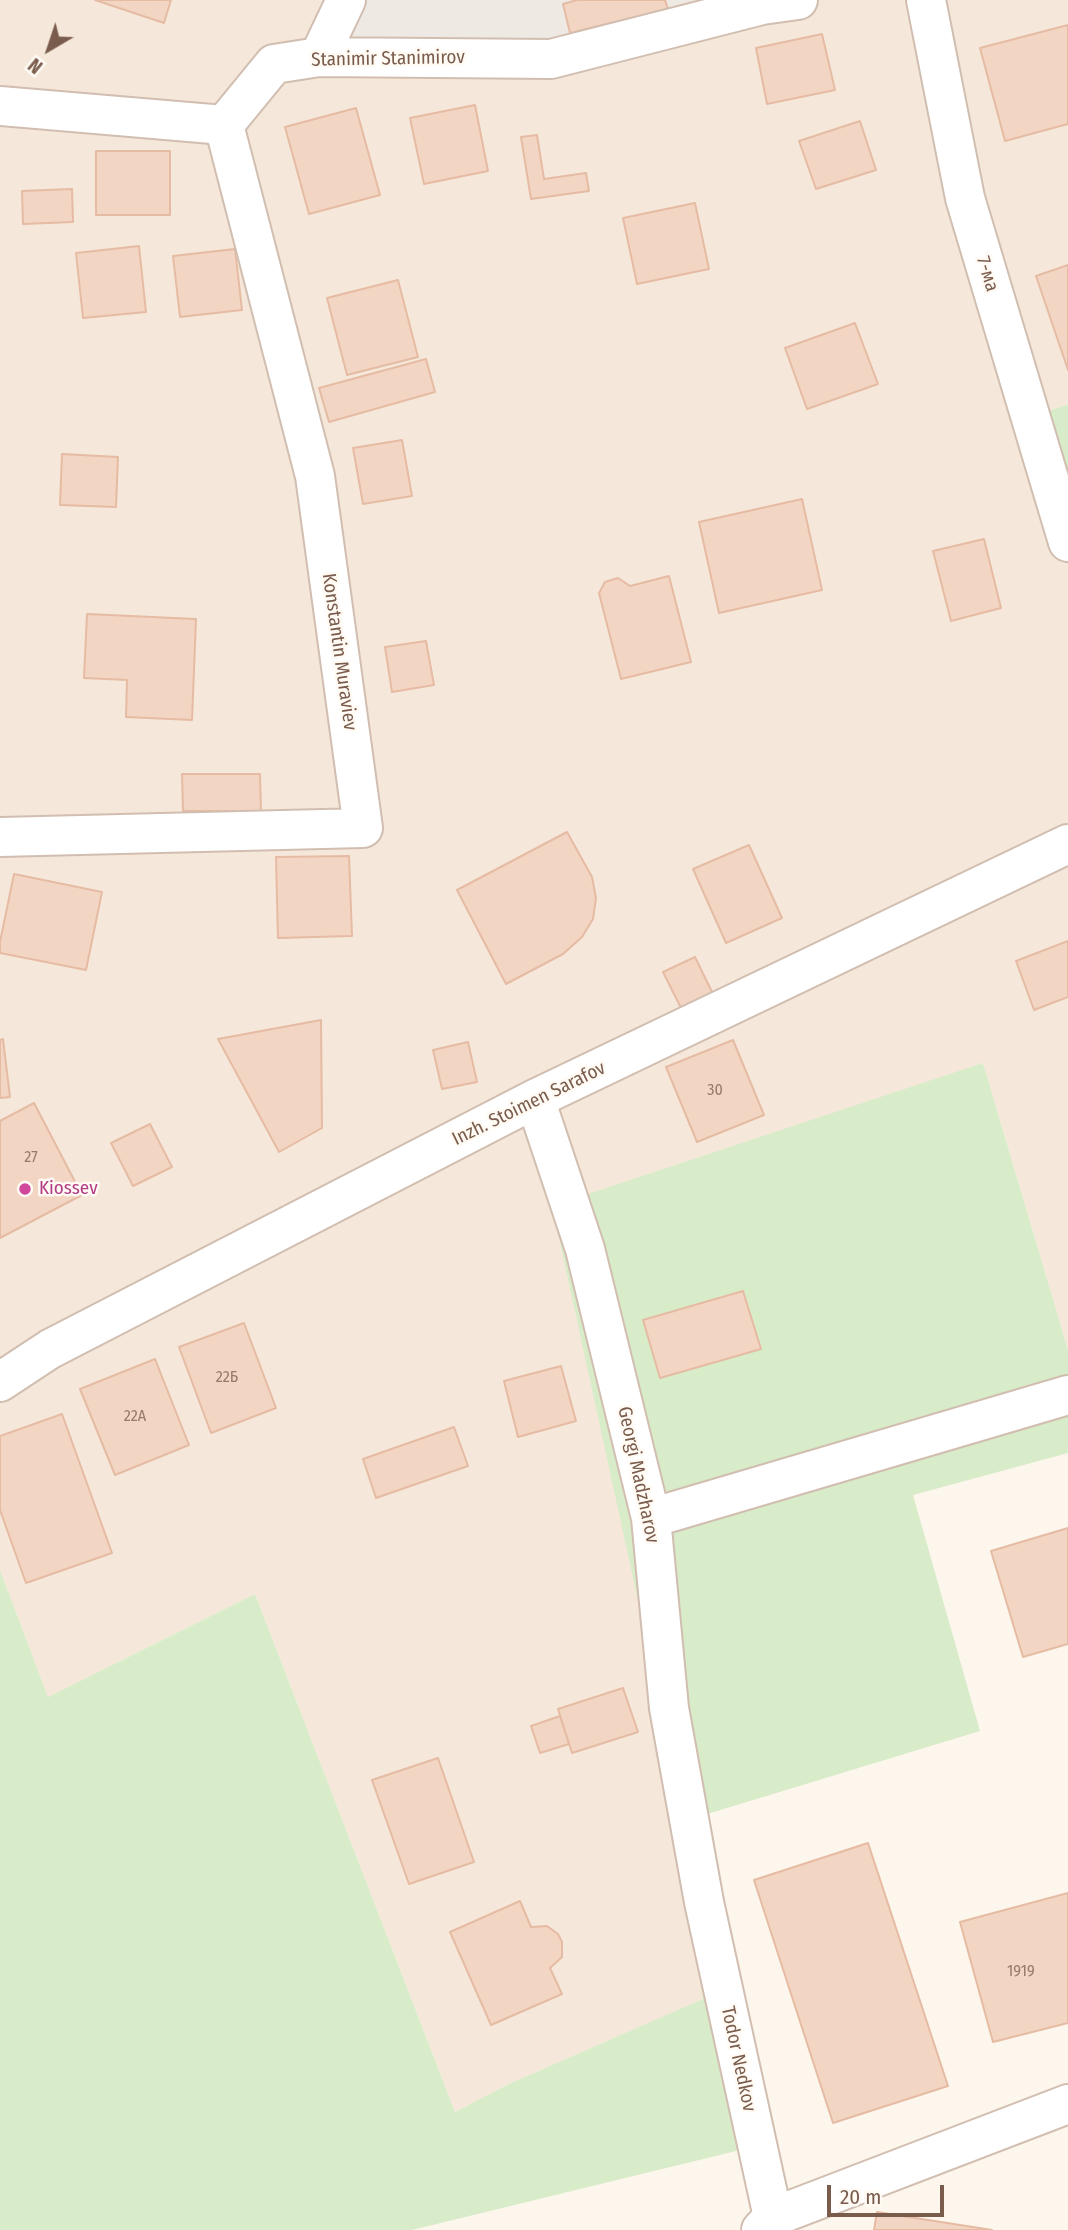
<!DOCTYPE html>
<meta charset="utf-8">
<style>
body{margin:0}
#map{position:relative;width:1068px;height:2230px;overflow:hidden;background:#fdf6ec;font-family:"Fira Sans Condensed",sans-serif}
canvas{display:block}
.north{position:absolute;left:14px;top:14px;width:70px;height:70px;-webkit-text-stroke:5px #fffaf3;paint-order:stroke;rotate:219deg;font-size:19px;font-weight:700;line-height:28px;text-align:center;color:#7a5c4d}
.north::after{content:'';display:block;margin:auto;width:24px;height:32px;background:#7a5c4d;clip-path:polygon(50% 0,100% 100%,50% 72%,0 100%)}
.scale{position:absolute;left:827px;top:2185px;width:117px;height:32px;box-sizing:border-box;border:4px solid #7a5c4d;border-top:0;padding-left:9px;font-size:21px;line-height:24px;white-space:nowrap;color:#7a5c4d;-webkit-text-stroke:5px #fffaf3;paint-order:stroke}
</style>
<div id="map">
<canvas width="1068" height="2230"></canvas>
<div class="north">N</div>
<div class="scale">20 m</div>
</div>
<script>
const context = document.querySelector('canvas').getContext('2d');
context.lineJoin = 'round';
function fill(path, color) { context.fillStyle = color; context.fill(path, 'evenodd'); }
function stroke(path, color, width, dash) { context.strokeStyle = color; context.lineWidth = width; context.lineCap = dash ? 'butt' : 'round'; context.setLineDash(dash || []); context.stroke(path); }
function write(font, color, halo, rows, align = 'center') {
  context.font = font + ' "Fira Sans Condensed",sans-serif'; context.lineWidth = 5; context.setLineDash([]); context.textBaseline = 'middle'; context.strokeStyle = halo; context.fillStyle = color; for (const [text, x, y, turn = 0] of rows) {
    context.save(); context.translate(x, y); context.rotate((+turn || 0) * Math.PI / 180); context.textAlign = isNaN(turn) ? turn : align; if (halo) context.strokeText(text, 0, 0); context.fillText(text, 0, 0); context.restore();
  }
}
const residential = new Path2D(`
 M0,0h1068v404l-38,14 38,124v808l-85,-287 -329,611 50,325 -193,84 -56,29 -200,-518 -207,103 -48,-127z`);
const industrial = new Path2D(`
 M346,0h452l-247,59 -232,-2z`);
const green = new Path2D(`
 M1068,404v138l-38,-124z
 M983,1063l85,287v103l-155,42 67,236 -276,84 73,326 -365,89h-412v-660l48,127 207,-103 200,518 56,-29 192,-84 -49,-325 -102,-468z`);
const building = new Path2D(`
 M95,0h76l-7,23z
 M577,0h88l3,9 -98,24 -7,-29z
 M1068,25v99l-63,17 -25,-93z
 M822,34l13,56 -68,14 -11,-56z
 M475,105l13,66 -64,13 -14,-66z
 M356,108l24,87 -71,19 -24,-87z
 M860,121l16,49 -60,19 -17,-48z
 M537,135l7,44 42,-6 3,18 -58,8 -10,-62z
 M96,151h74v64h-74z
 M72,189l1,33 -50,2 -1,-33z
 M695,203l14,66 -72,15 -14,-66z
 M139,246l7,66 -63,6 -7,-65z
 M235,249l7,61 -62,7 -7,-61z
 M1068,265v105l-32,-94z
 M398,280l20,77 -71,18 -20,-77z
 M855,323l23,61 -71,25 -22,-61z
 M426,359l9,33 -106,30 -10,-34z
 M402,440l10,56 -49,8 -10,-56z
 M62,454l56,3 -2,50 -56,-2z
 M802,499l20,91 -103,23 -20,-91z
 M984,539l17,69 -50,13 -18,-70z
 M669,576l22,86 -70,17 -22,-86 6,-11 13,-4 12,8z
 M87,614l109,5 -4,101 -66,-3 1,-37 -43,-2z
 M426,641l8,44 -42,7 -7,-45z
 M182,774h78l1,37h-78z
 M567,832l25,45 4,21 -3,21 -11,18 -19,17 -57,30 -49,-94z
 M749,845l33,73 -56,25 -33,-74z
 M349,856l3,80 -74,2 -2,-81z
 M14,874l88,18 -16,78 -86,-17v-11z
 M1068,941v56l-34,13 -18,-49z
 M695,957l18,37 -31,16 -19,-38z
 M321,1020l1,108 -43,24 -61,-113z
 M3,1039l7,58 -10,1v-58z
 M733,1040l31,75 -67,27 -31,-75z
 M468,1042l9,40 -35,7 -9,-39z
 M34,1103l48,92 -82,43v-117z
 M150,1124l22,43 -39,19 -22,-43z
 M743,1291l18,58 -101,29 -17,-58z
 M244,1323l32,85 -65,25 -32,-86z
 M155,1359l34,86 -74,30 -35,-86z
 M561,1366l15,55 -58,16 -14,-56z
 M62,1414l50,139 -86,30 -26,-73v-74z
 M454,1427l14,39 -92,32 -13,-39z
 M1068,1528v116l-45,13 -32,-106z
 M623,1688l15,44 -66,21 -14,-44z
 M560,1716l9,28 -29,9 -9,-27z
 M438,1758l36,104 -65,22 -37,-104z
 M868,1843l80,243 -115,37 -79,-243z
 M1068,1893v130l-75,19 -33,-120z
 M520,1901l11,26 16,-1 11,8 4,8v15l-12,11 12,26 -71,31 -41,-93z
 M877,2212l115,18h-118z`);
const minor = new Path2D(`
 M926,0l39,198 103,344
 M319,57l27,-57
 M0,106l224,19 50,-61 45,-7 232,2 211,-54 36,-5
 M0,837l363,-9 -48,-352 -91,-351
 M535,1099l50,150 66,269 18,190 35,194 69,315
 M0,1382l50,-33 485,-250 533,-255
 M651,1518l417,-123
 M761,2230l12,-13 295,-113`);
const markers = [
 [25,1189,7,"#d1479c"]
];
const numberNames = [
 ["30",715,1091],
 ["27",31,1158],
 ["22Б",227,1378],
 ["22А",135,1417],
 ["1919",1021,1972]
];
const streetNames = [
 ["Stanimir Stanimirov",388,59,-1],
 ["7-ма",987,274,73],
 ["Konstantin Muraviev",339,652,82],
 ["Inzh. Stoimen Sarafov",529,1104,-26],
 ["Georgi Madzharov",638,1475,78],
 ["Todor Nedkov",738,2059,78]
];
const hotelNames = [
 ["Kiossev",39,1189]
];
fill(residential, '#f5e8da');
fill(industrial, '#efe9e4');
fill(green, '#d8ecc9');
fill(building, '#f3d5c3');
stroke(building, '#e6bba3', 2);
stroke(minor, '#d1beb0', 42);
stroke(minor, '#fff', 38);
for (const [x, y, r, color] of markers) { const dot = new Path2D(); dot.arc(x, y, r, 0, 2 * Math.PI); context.fillStyle = color; context.fill(dot); stroke(dot, '#fffaf3', 2.5); }
write('16px', '#987a6a', null, numberNames);
write('19px', '#7a5c4d', '#fffaf3', streetNames);
write('19px', '#b23c85', '#fffaf3', hotelNames, 'left');
</script>
